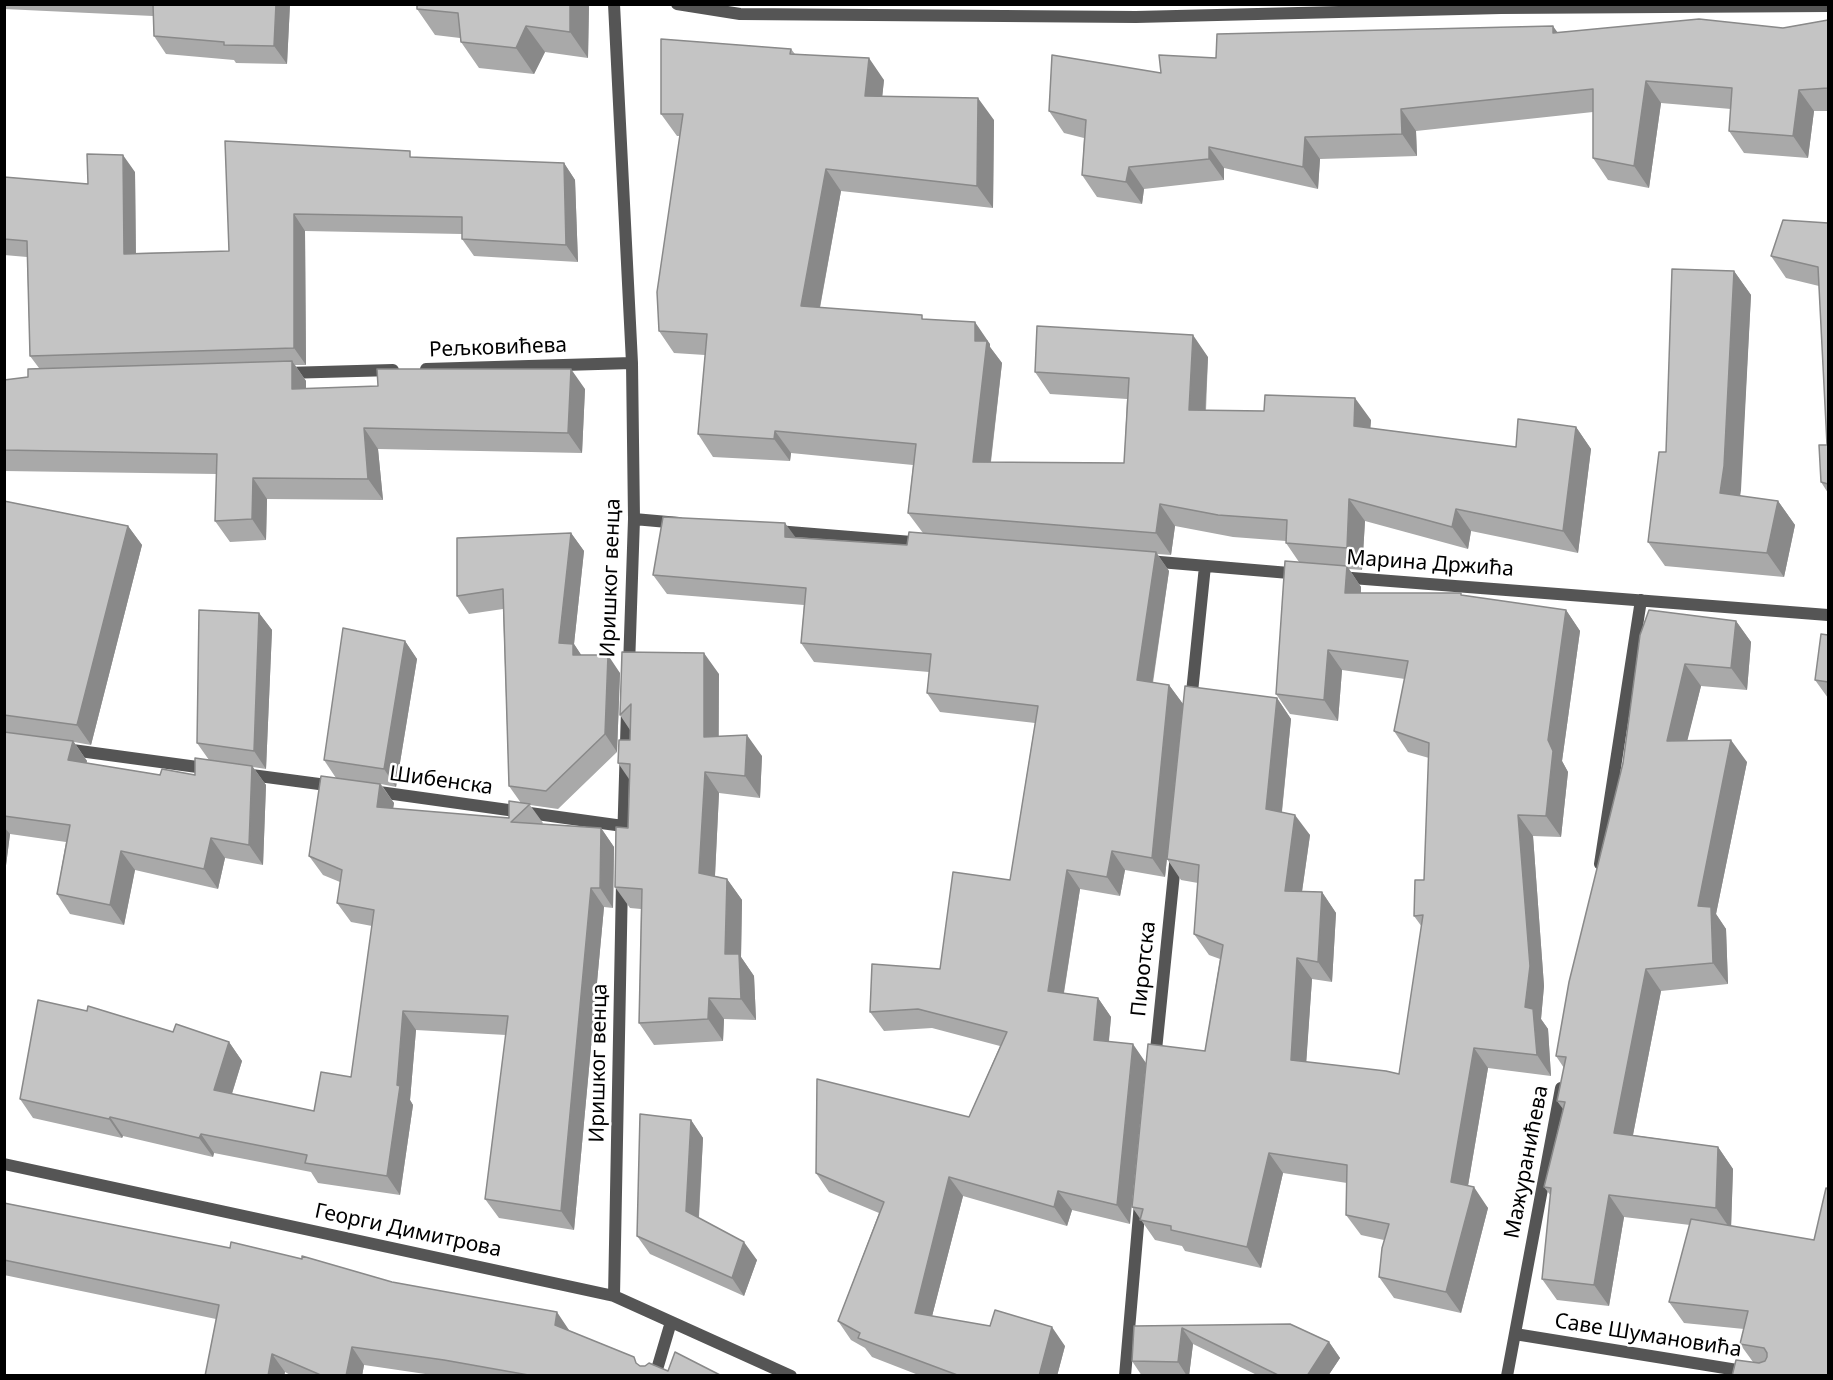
<!DOCTYPE html>
<meta charset="utf-8">
<style>
body{margin:0}
#map{position:relative;width:1833px;height:1380px;overflow:hidden;background:#fff;font-family:"Noto Sans",sans-serif}
canvas{display:block}
.frame{position:absolute;inset:0;border:6px solid #000;pointer-events:none}
</style>
<div id="map">
<canvas width="1833" height="1380"></canvas>
<div class="frame"></div>
</div>
<script>
const context = document.querySelector('canvas').getContext('2d');
context.lineJoin = 'round';
function stroke(path, color, width, dash) { context.strokeStyle = color; context.lineWidth = width; context.lineCap = dash ? 'butt' : 'round'; context.setLineDash(dash || []); context.stroke(path); }
function fill(path, color) { context.fillStyle = color; context.fill(path, 'evenodd'); }
function write(font, color, halo, rows, align = 'center') {
  context.font = font + ' "Noto Sans",sans-serif'; context.lineWidth = 5; context.setLineDash([]); context.textBaseline = 'middle'; context.strokeStyle = halo; context.fillStyle = color; for (const [text, x, y, turn = 0] of rows) {
    context.save(); context.translate(x, y); context.rotate((+turn || 0) * Math.PI / 180); context.textAlign = isNaN(turn) ? turn : align; if (halo) context.strokeText(text, 0, 0); context.fillText(text, 0, 0); context.restore();
  }
}
const minor = new Path2D(`
 M614,4l18,359 2,156 -5,147
 M677,4l63,10 396,3 365,-9 327,-2
 M426,369l206,-6
 M285,373l108,-3
 M634,519l45,4
 M777,531l147,12
 M1148,561l153,13
 M1339,577l489,38
 M1191,702l14,-136
 M65,749l147,20
 M244,774l90,12
 M372,791l251,35
 M623,843l4,-133
 M1600,864l41,-264
 M1155,1060l21,-206
 M4,1164l610,132 177,80
 M614,1296l8,-415
 M1515,1334l259,42
 M655,1376l16,-54
 M1125,1376l15,-173
 M1507,1376l54,-288`);
const wall = new Path2D(`
 M4,4h286l-3,60 -51,-1 -2,-3 -68,-6 -12,-18 -1,-20 -149,-7z
 M589,4l-1,54 -43,-6 -11,22 -55,-6 -18,-26 -1,-4 -25,-3 -18,-26z
 M1828,20v91h-14l-6,47 -64,-5 -15,-22 2,-22 -70,-6 -12,85 -41,-8 -15,-22v-46l-177,19 1,25 -97,3 -2,30 -94,-21v12l-80,9 -2,15 -45,-7 -15,-22 2,-37 -20,-5 -15,-22 112,-38 55,-15 342,-26 225,-4z
 M791,49l4,5 89,26 -2,17 112,23 -1,88 -152,-17 -21,117 105,11 65,25v3l12,16 -11,99 133,1 3,-64 -77,-5 -15,-22 173,-15 -2,54 165,9 -1,8 146,19 60,-20 15,22 -13,104 -107,-22 -3,18 -103,-28 -3,49 -13,-1 12,18v6l103,3 102,14 14,21 -18,130 6,11 -7,65 -28,-1 11,150 -3,33 7,10 3,47 -63,-8 -20,118 20,22 -27,105 -67,-15 -15,-21 5,-37 -23,-5 -15,-20 1,-32 -64,-10 -22,95 -76,-17 -3,-5 -27,-6 -23,-33 73,-156 15,-92 -11,-4 -15,-21 4,-51 -17,-3 -14,-21 110,-161 14,21 -9,93 28,23 -8,57h20l14,21 -4,69 -20,-3 -6,83 93,12 23,-147 -8,-11 10,-36 5,-122 -21,-6 -14,-21 11,-52 -63,-9 -4,51 -48,-7 -14,-20 23,-132 -13,-19v-2l-53,-4 -58,-11 -4,29 -14,-1 12,17 -16,112 16,2 14,19 -18,173 -40,-7 -5,26 -40,-7 -16,104 34,5 13,19 -2,24 21,183 -58,-14 -5,16 -104,-30 -31,120 133,30 -8,30h-136l-49,-19 -7,-9 -14,-8 -13,-19 41,-108 -50,-21 -13,-19 153,-56 31,-71 -68,-18 -48,3 -14,-19 70,-43 70,-89 25,-157 -95,-11 -13,-19 2,-21 -115,-10 -13,-19 3,-38 -137,-11 -14,-19 142,-38 112,8 16,-12 -15,-20 5,-48 -122,-12 -1,8 -77,-4 -15,-23 7,-79 -31,-2 -15,-22 21,-195h-3l-16,-22z
 M225,141l189,16 150,6 11,17 3,82 -104,-6 -12,-17v-5l-157,-3 1,134h-11l11,16v8h279l-3,64 -204,-4 5,51 -116,-1 -1,41 -36,2 -15,-21 2,-47 -213,-3v-91l24,-3 11,-9 -9,-12 -3,-99 -23,-2v-78l84,7 47,-12 1,81 93,-2z
 M1828,223v270l-7,-11 6,-37 -8,-159 -33,-8 -15,-22z
 M1734,271l17,24 -11,201 38,5 17,24 -11,52 -119,-11 -17,-24 18,-90z
 M4,501l124,25 14,19 -51,200 -17,-3 13,19 -1,2 74,12h35l14,-15 -12,-17 62,-130 13,17 -6,139 -13,-2 13,18 -3,80 -38,-7 -7,31 -83,-19 -11,55 -54,-11 -13,-20 9,-52 -56,-8 -6,47z
 M571,533l13,18 -10,93 7,11 39,18 -3,79 -59,57 -28,-4 13,18 -1,1 59,4 13,19 -1,61 -9,-1 -30,323 -75,-12 -14,-19 21,-164 -90,-5 -6,70 3,5 -13,90 -82,-12 -7,-11 -97,-19 -1,4 -90,-21 -1,2 -89,-20 -13,-19 153,-67 56,10 13,19 -10,33 82,17 37,-34 21,-151 -21,-4 -14,-19 3,-21 -17,-7 -14,-19 27,-78 -12,-18 81,-119 12,18 -21,128 -15,-3 13,19 -1,6 116,9 12,-15 -12,-17 -6,-177 -34,5 -12,-18z
 M1736,621l15,21 -4,48 -46,-4 -14,54 60,22 -31,152 10,15 2,55 -67,7 -28,144 85,12 15,22 -2,57 97,150 -75,-14 -13,-18 4,-15 -60,-6 -15,-21 21,-77 -66,-8 -15,89 -52,-6 -15,-21 9,-83 -7,-9 19,-78 -6,-8 7,-33 -8,-12 67,-293 17,-128z
 M1828,635v63l-13,-18z
 M622,652l97,22v62l43,20 -2,42 -41,-5 -4,83 12,3 15,21 -1,57 13,19 2,44 -32,-1 -1,22 -69,4 -15,-22 2,-114 -11,-1 -15,-21 13,-59 1,-49 -11,-16 12,-23v-10l-10,-15z
 M691,1120l12,18 -4,80 58,42 -13,36 -94,-42 -13,-18z
 M4,1203l388,79 177,48v1l71,35 28,5 54,5h-283l-75,-11 -2,11h-70l-7,-4 -1,4h-79l11,-57 -212,-44z
 M1290,1324l39,18 11,16 -12,18h-69l-66,-32 -4,32h-47l-10,-15 2,-35z`);
const shadedWall = new Path2D(`
 M276,4h14l-3,60 -13,-18z
 M570,4h19l-1,54 -18,-26z
 M526,26l19,26 -11,22 -18,-26z
 M1553,26l15,21 -15,-14z
 M869,58l15,22 -4,38 -15,-22z
 M1646,81l15,22 -12,85 -15,-22z
 M1799,90l15,21 -6,47 -15,-22z
 M978,98l16,22 -1,88 -16,-22z
 M1401,109l15,22 1,25 -15,-22z
 M1305,137l15,22 -2,30 -15,-22z
 M1209,147l15,21v12l-15,-21z
 M123,155l12,17 1,99 -12,-17z
 M564,163l11,17 3,82 -12,-17z
 M1129,167l15,22 -2,15 -16,-22z
 M826,169l15,22 -25,137 -15,-22z
 M294,214l11,17 1,134 -12,-17z
 M1734,271l17,24 -10,195 -4,27 -17,-24z
 M975,322l15,22v3l12,16 -14,121 -15,-22z
 M1193,335l15,22 -4,75 -15,-22z
 M292,361l14,20v29l-14,-21z
 M571,369l14,20 -3,64 -14,-20z
 M1355,398l16,22 -2,28 -15,-22z
 M1576,427l15,22 -13,104 -15,-22z
 M364,428l14,21 5,51 -15,-21z
 M775,431l16,22 -1,8 -16,-22z
 M253,478l14,21 -1,41 -14,-21z
 M1349,499l16,22 -3,49 -15,-22z
 M1778,501l17,24 -11,52 -17,-24z
 M1160,504l15,22 -4,29 -15,-22z
 M1456,509l15,22 -3,18 -16,-22z
 M785,523l14,19 -14,-5z
 M128,526l14,19 -51,200 -14,-20z
 M571,533l13,18 -10,93 12,18v11l-27,-30z
 M1156,552l13,19 -19,128 -13,-19z
 M1347,566l14,21 -1,26 -15,-20z
 M1566,610l14,21 -18,130 6,11 -7,65 -15,-21 2,-76z
 M259,613l13,17 -6,139 -12,-18z
 M1736,621l15,21 -4,48 -16,-22z
 M405,641l12,18 -21,128 -12,-18z
 M1328,650l14,20 -4,51 -14,-21z
 M704,653l15,21 -1,84 -14,-21z
 M608,655l12,18 -3,79 -12,-18z
 M1685,664l16,22 -19,76 -15,-21z
 M1169,685l14,19 -18,173 -13,-19z
 M1277,698l14,21 -11,110 -14,-20z
 M747,735l15,21 -2,42 -15,-22z
 M1731,740l16,22 -31,152 10,15 2,55 -15,-21 -15,-57z
 M73,741l14,20 -5,19 -14,-20z
 M252,766l14,19 -3,80 -14,-20z
 M705,772l14,21 -5,102 -15,-22z
 M380,784l14,19 -4,23 -13,-19z
 M1295,815l15,20 -11,77 -14,-21z
 M1518,815l15,21 11,150 -3,33 7,10 3,47 -14,-21 -12,-48z
 M4,827l6,7 -6,47z
 M601,828l13,19 -1,61 -13,-20z
 M211,838l14,20 -7,31 -14,-20z
 M121,851l14,19 -11,55 -14,-20z
 M1112,851l13,19 -5,26 -13,-19z
 M1067,870l13,19 -19,121 -13,-19z
 M727,879l15,21 -1,57 13,19 2,44 -15,-21 -16,-45z
 M591,888l13,19 -30,323 -13,-19z
 M1322,892l14,21 -4,69 -14,-20z
 M1297,958l15,21 -7,102 -14,-21z
 M1646,969l15,22 -32,164 -15,-22z
 M709,998l15,21 -1,22 -15,-22z
 M1098,998l13,19 -4,42 -13,-19z
 M403,1011l13,19 -6,70 3,5 -13,90 -13,-19 10,-91z
 M229,1042l13,19 -15,48 -13,-19z
 M1133,1044l13,19 -16,161 -13,-19z
 M1474,1048l14,20 -23,135 -14,-21z
 M110,1117l13,19 -1,2 -13,-19z
 M691,1120l12,18 -5,91 -12,-18z
 M201,1134l13,19 -1,4 -14,-19z
 M1718,1147l15,22 -2,61 -15,-22z
 M1269,1153l14,20 -22,95 -14,-21z
 M949,1177l14,19 -35,136 -13,-19z
 M1474,1187l14,21 -27,105 -15,-21z
 M1058,1191l14,19 -5,16 -13,-19z
 M1609,1195l15,22 -15,89 -15,-21z
 M744,1242l13,18 -13,36 -12,-18z
 M557,1312l12,18 -1,13 -13,-18z
 M1052,1327l13,19 -8,30h-18z
 M1182,1328l11,16 -4,32h-2l-9,-14z
 M1329,1342l11,16 -12,18h-21z
 M352,1347l12,18 -2,11h-16z
 M272,1354l13,18 -1,4h-16z`);
const building = new Path2D(`
 M153,4h123l-2,42 -50,-1v-3l-70,-6z
 M417,4h153v28l-44,-6 -10,22 -55,-6 -3,-29 -41,-4z
 M1699,19l84,9 45,-8v68l-29,2 -6,46 -64,-5 3,-43 -86,-7 -12,85 -41,-8v-69l-192,20 1,25 -97,3 -2,30 -94,-20v12l-80,8 -3,15 -44,-7 4,-55 -37,-9 3,-56 109,18 -2,-18 57,3 1,-24 336,-8v7z
 M661,39l130,10 -1,5 79,4 -4,38 113,2 -1,88 -151,-17 -25,137 121,9v4l53,3v19h12l-14,121 151,1 5,-85 -94,-6 2,-46 156,9 -4,75 75,1 1,-16 90,3 -1,28 162,21 2,-28 58,8 -13,104 -107,-22 -4,18 -103,-28 -2,49 -61,-5 1,-23 -69,-5 -58,-11 -4,29 -248,-20 8,-69 -141,-13 -1,8 -76,-5 9,-100 -48,-3 -2,-39 26,-178h-22z
 M225,141l185,10v6l154,6 2,82 -104,-6v-22l-168,-3v134l-264,8 -3,-115 -23,-2v-62l84,7 -1,-30 36,1 1,99 105,-3z
 M1783,220l45,3v261l-7,-2 -2,-37h8l-9,-178 -47,-11z
 M1672,269l62,2 -10,195 -4,27 58,8 -11,52 -119,-11 11,-90h7z
 M292,361v28l86,-3 -1,-17h194l-3,64 -204,-5 4,51 -115,-1 -1,41 -37,2 2,-67 -213,-4v-70l24,-3v-8z
 M4,501l124,25 -51,199 -73,-10z
 M663,517l122,6v14l122,8 2,-13 247,20 -19,128 32,5 -17,173 -40,-7 -5,26 -40,-7 -19,121 50,7 -4,42 39,4 -16,161 -59,-14 -4,16 -105,-30 -34,136 75,13 5,-16 57,17 -13,49h-79l-102,-38 2,-5 -22,-12 46,-119 -68,-29 1,-94 152,38 38,-85 -89,-23 -48,3 2,-48 68,5 13,-97 57,8 28,-174 -111,-13 4,-39 -130,-11 5,-55 -153,-13z
 M571,533l-12,110 14,1v11h35l-3,79 -59,57 -37,-5 -6,-197 -46,7v-58z
 M1285,561l62,5 -2,27h116v2l105,15 -18,130 5,11 -7,65 -28,-1 12,151 -5,41 8,2 4,46 -63,-7 -23,134 23,5 -28,105 -67,-15 3,-29 7,-24 -43,-9 1,-50 -78,-12 -22,94 -76,-17v-4l-31,-6 3,-11 -11,-2 16,-163 57,7 18,-106 -29,-11 5,-69 -32,-6 18,-173 92,12 -11,111 29,6 -10,76 37,1 -4,70 -21,-4 -6,102 95,11 13,3 24,-159 -9,1 1,-36h9l5,-137 -35,-12 14,-70 -80,-11 -4,50 -48,-6z
 M199,610l60,3 -5,138 -57,-8z
 M1649,610l87,11 -5,47 -46,-4 -18,77 64,-1 -33,166 13,1 2,56 -67,6 -32,164 104,14 -2,61 -107,-13 -15,90 -52,-6 9,-91 -7,-1 21,-85 -8,-1 9,-44 -10,-1 13,-74 54,-219 17,-128z
 M343,628l62,13 -21,128 -60,-9z
 M1821,634l7,1v47l-13,-2z
 M622,652l82,1v84l43,-2 -2,41 -40,-4 -6,101 28,6 -2,75h14l2,45 -32,-1 -1,21 -69,4 3,-134 -27,-2 1,-60 12,1 2,-64 -12,-1 1,-23h11l1,-36 -11,11z
 M4,732l69,9 -5,19 92,15 2,-6 33,6v-17l57,8 -3,79 -38,-7 -7,31 -83,-18 -11,54 -53,-11 13,-69 -66,-9z
 M321,776l59,8 -3,23 132,11v-17l21,3 -19,18 90,6 -1,60h-9l-30,323 -76,-12 23,-183 -105,-5 -6,74 3,1 -13,90 -82,-13 2,-8 -106,-21 -2,4 -89,-21 -1,2 -89,-20 18,-99 49,11 1,-5 85,26 3,-8 53,18 -15,48 100,21 7,-39 30,5 23,-167 -37,-7 5,-33 -33,-14z
 M640,1114l51,6 -5,91 58,31 -12,36 -95,-42z
 M1826,1188l2,1v187h-96l4,-16 23,3 6,-2 2,-4v-4l-3,-5 -24,-4 8,-33 -79,-9 22,-83 123,21z
 M4,1203l226,45 1,-6 71,17v-3l90,26 165,30 -2,13 79,32 2,6 4,3h5l4,-3 19,8 7,-19 47,24h-188l-90,-16 -92,-13 -6,29h-23l-51,-22 -4,22h-63l14,-71 -215,-45z
 M1290,1324l39,18 -22,34h-27l-98,-48 -4,34 -46,-1 2,-35z`);
const streetNames = [
 ["Рељковићева",498,348,-2],
 ["Марина Држића",1430,564,4],
 ["Иришког венца",611,578,-88],
 ["Шибенска",441,781,8],
 ["Пиротска",1144,969,-84],
 ["Иришког венца",599,1063,-89],
 ["Мажуранићева",1527,1162,-79],
 ["Георги Димитрова",408,1231,12],
 ["Саве Шумановића",1648,1336,9]
];
stroke(minor, '#555', 12);
fill(wall, '#a9a9a9');
fill(shadedWall, '#898989');
fill(building, '#c4c4c4');
stroke(building, '#898989', 1.5);
write('21px', '#000', '#fff', streetNames);
</script>
